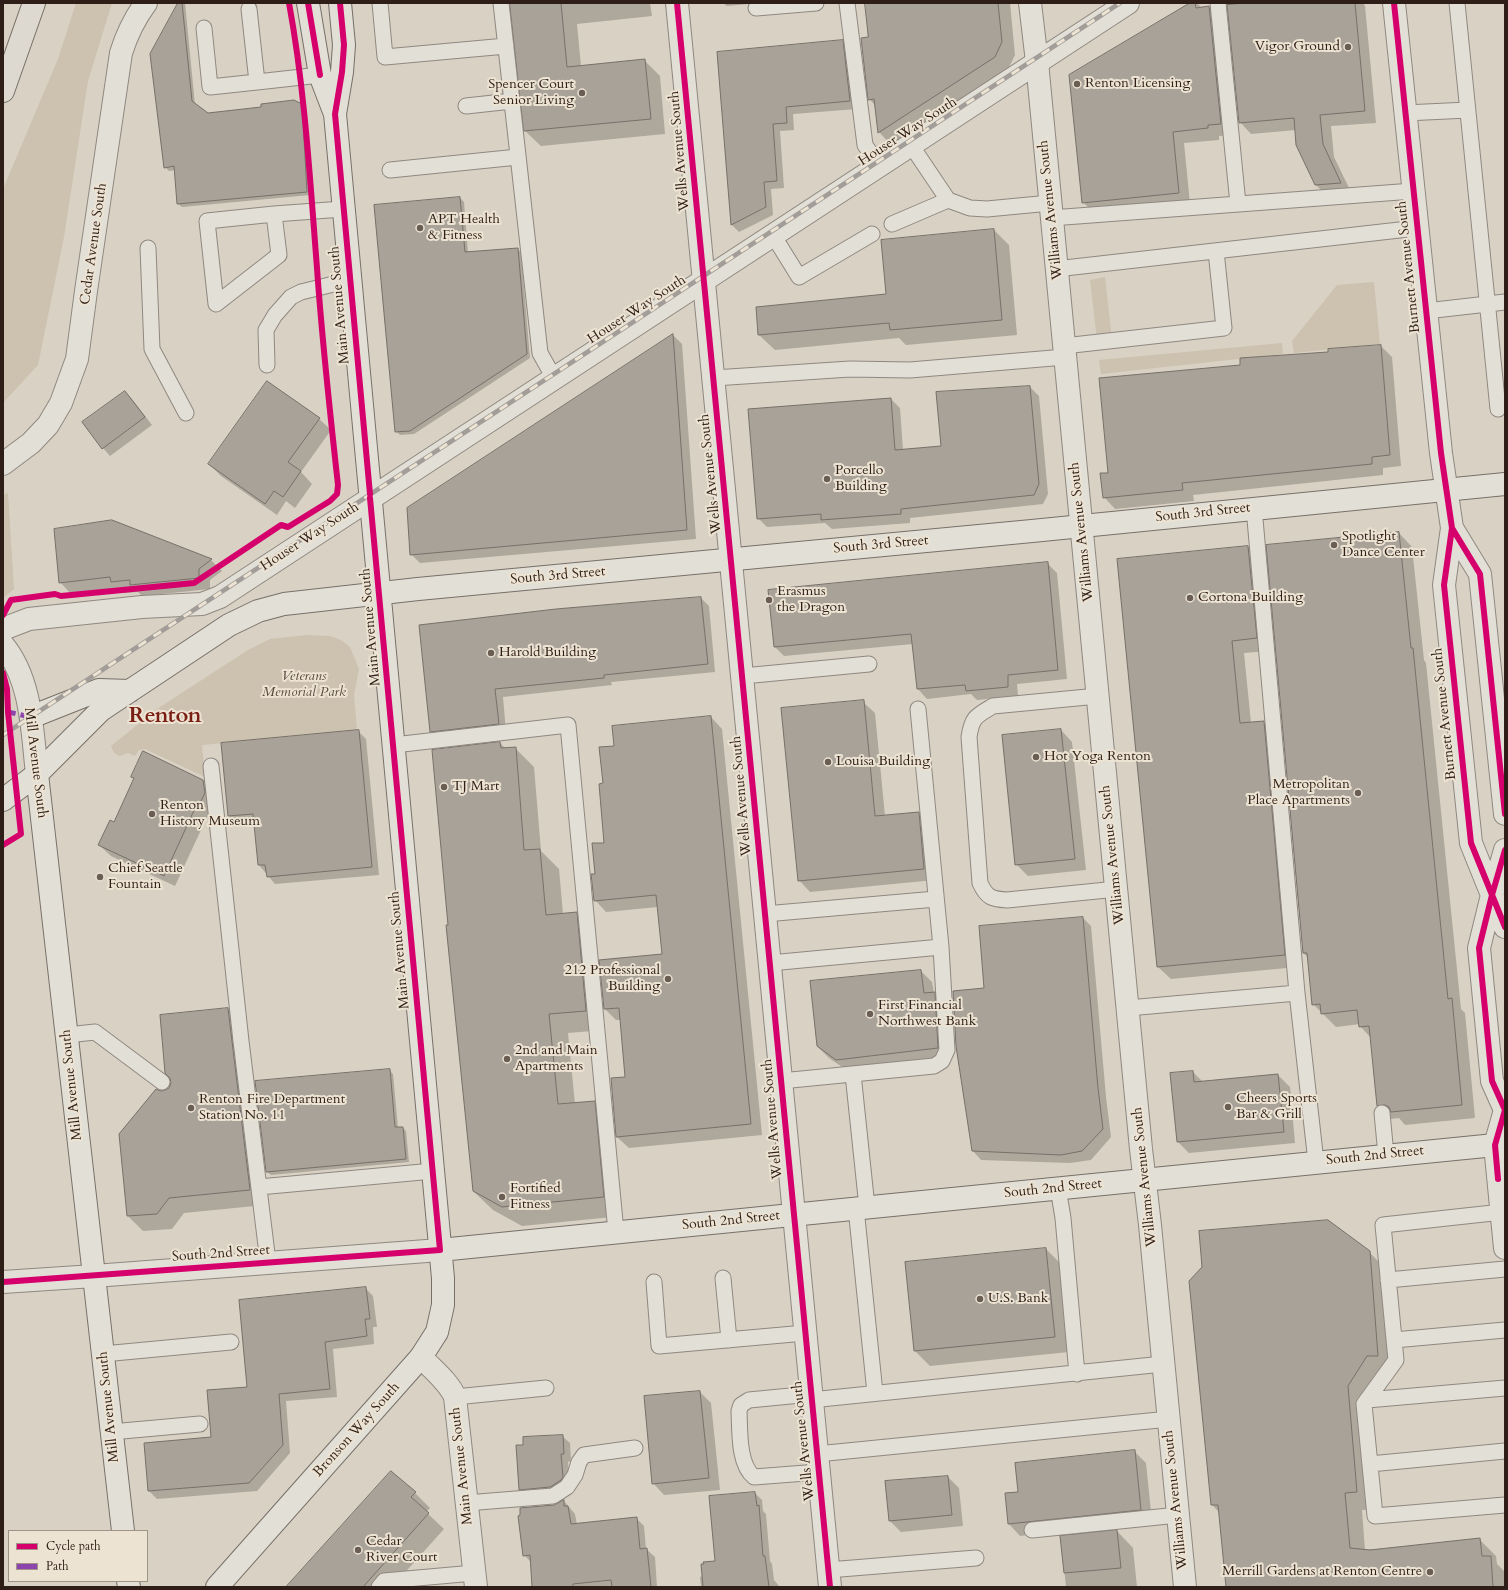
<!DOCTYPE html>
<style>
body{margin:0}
#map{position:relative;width:1508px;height:1590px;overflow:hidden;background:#d9d1c3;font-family:Cardo,serif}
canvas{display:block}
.frame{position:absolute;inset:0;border:4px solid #2f1e17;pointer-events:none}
.legend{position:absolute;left:8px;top:1530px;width:140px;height:52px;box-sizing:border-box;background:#ece3d3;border:1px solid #a09488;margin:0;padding:5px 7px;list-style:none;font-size:12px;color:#2f1e17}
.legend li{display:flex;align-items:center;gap:8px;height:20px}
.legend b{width:20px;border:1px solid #a09488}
</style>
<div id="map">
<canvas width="1508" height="1590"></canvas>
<div class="frame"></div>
<ul class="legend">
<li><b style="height:5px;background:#d6006c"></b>Cycle path</li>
<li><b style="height:5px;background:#8e44ad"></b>Path</li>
</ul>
</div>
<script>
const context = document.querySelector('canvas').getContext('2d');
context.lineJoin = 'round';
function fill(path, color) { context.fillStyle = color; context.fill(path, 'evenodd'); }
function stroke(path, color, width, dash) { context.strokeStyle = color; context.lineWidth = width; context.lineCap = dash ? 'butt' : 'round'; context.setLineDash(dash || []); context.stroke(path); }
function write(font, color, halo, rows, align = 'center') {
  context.font = font + ' Cardo,serif'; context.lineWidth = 4; context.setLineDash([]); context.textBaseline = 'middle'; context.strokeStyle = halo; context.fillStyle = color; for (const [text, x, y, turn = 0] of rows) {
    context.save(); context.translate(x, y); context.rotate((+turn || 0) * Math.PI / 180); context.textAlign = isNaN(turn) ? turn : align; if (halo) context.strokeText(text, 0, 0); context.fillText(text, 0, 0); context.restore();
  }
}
const green = new Path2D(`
 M76,3h36l-24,78 -24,156 -26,128 -35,38v-214l55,-130z
 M1105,277l7,62 -15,1 -7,-60z
 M1374,282l6,62 -86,9 -2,-12 45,-56z
 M1282,343l1,11 -182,20 -2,-14z
 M8,493l6,96 -11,9v-103z
 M307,635l23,1 11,4 9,7 9,22 -5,26 3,36 -155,14 3,32 -60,-28 -6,1 -4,6 -7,-3 -8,3 -6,-3 -3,-7 46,-37 91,-59 22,-11z`);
const shadow = new Path2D(`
 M179,3h6l10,102 13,9 93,-10 4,4 5,87 -128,12 -4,-3 -2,-34 -7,1 -4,-4z
 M511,3h139l2,13 -75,8 4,42 63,-6 16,16 5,58 -124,12 -16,-15z
 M723,3h37l-33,3z
 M866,3h144l5,52 -7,14 -117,76 -12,-13 -3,-26 -7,-7 1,-61z
 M1192,3h5l5,5 7,-1 11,12 12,116 -13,1v4l-35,3 6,61 -95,10 -12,-12z
 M1256,3h107l2,3 11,117 -45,3 3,31 18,37 -24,3 -12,-12 -20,-55 -45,4 -11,-12z
 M842,41l8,7 7,61 -64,5 1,16 -14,1 4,57 -13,1 2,26 -34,17 -7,-7 -14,-172z
 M460,198l4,4 4,51 49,-4 4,3 9,106 -116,76 -14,1 -4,-4 -20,-225z
 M994,230l15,15 8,90 -111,10 -7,-7 -124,12 -16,-15 129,-40z
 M673,335l9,9 14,195 -276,24 -9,-9 -3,-45z
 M1381,346l11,11 9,109 -18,2v7l-190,20 1,6 -79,8 -11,-12 137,-131z
 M1030,387l9,9 9,98 -5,10 -133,14v5l-78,6 -7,-6 -58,4 -9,-9 133,-119 9,9 3,42 39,-3z
 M125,392l7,7 20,26 -42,31 -7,-8z
 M319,419l12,11 -30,42 11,12 -17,24 -9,-7 -9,14 -56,-39 -12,-12z
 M111,521l100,39 11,11 -12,9v9l-68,7 -4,-4 -14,1 -4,-5 -49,6 -11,-12z
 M1399,533l13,14 12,113 2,3 35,346 4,4 10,105 -70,7 -6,-7 -8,1 -13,-14 -7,-67 -11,-12v-2l-24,3 -23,-23 -4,-46 -6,-5 -36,-407z
 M1248,547l13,12 8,92 -25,2 7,70 12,-1 13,12 21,233 -126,12 -13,-12z
 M1047,563l10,10 10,106 -50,5 1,12 -41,4 -6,-6 -44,5 -9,-10 -5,-45 -129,12 -9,-9z
 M701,598l8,8 6,66 -104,10 1,3 -109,12 3,35 -67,7 -8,-8 -11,-106z
 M863,702l12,11 10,103 34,-3 11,12 5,55 -125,12 -11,-12z
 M711,717l11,12 40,406 -133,13 -12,-11 9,-59 -5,-58h-5l-11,-11 58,-54 -5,-48 -52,5 -11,-12 1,-25 9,-31 -1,-60 11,-38z
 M1061,730l11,12 14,128 -58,6 -12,-12z
 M358,731l8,8 13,136 -104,9 -16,-19 -4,-43 -18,1 -8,-7z
 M500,743l6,6 9,-1 19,19 7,84 18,18 4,45 13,-1 19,19 9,98 -36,3 7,71 19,-2 19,19 9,95 -100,10 -29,-16 -20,-19 -24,-265z
 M132,777l71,3 12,12 -5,26 -3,-1 -32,69 -64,-30 -12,-11 15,-22 20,-44z
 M1083,918l8,8 15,171 5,40 -20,23 -21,3 -89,-3 -8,-9 12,-162z
 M921,971l11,11 2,11 12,12 3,55 -101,11 -19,-13 -12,-12z
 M228,1009l15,15 22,181 -81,8 -12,16 -29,2 -15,-15 32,-124 10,-4z
 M389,1070l4,4 5,54h5l3,3 3,31 -138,13 -4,-3z
 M1193,1072l10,10 75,-7 12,12 5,56 -106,10 -11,-11 -7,-68z
 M1046,1249l15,15 8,88 -139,14 -15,-15z
 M1369,1252l17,17 8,103 -29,31 9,106 -12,1 3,40 114,-11 17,17 1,8 8,8v15h-278l-7,-74 -8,-8z
 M365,1288l8,8 4,31h-4l1,17 -41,5 4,48 -51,4 4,52 -33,38 -100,8 -8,-8 63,-53 36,-50z
 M700,1392l11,11 9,87 -56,5 -11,-12z
 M562,1436l8,7 1,18 -3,1 2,23 -43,12 -7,-8 4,-43z
 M1134,1451l12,12 6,58 -132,15 -11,-12 -3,-30 14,-2z
 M948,1477l11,11 4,38 -62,6 -11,-11z
 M415,1493l15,15 -4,4 18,17 -52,58h-104z
 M755,1493l7,7 1,11 3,3 4,47 2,3 2,16 6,7h-79l-1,-10 3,-1 13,-14z
 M564,1501l11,13 2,11 59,-7 8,8 2,23 9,8 2,30h-124l-2,-25 -7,-7 30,-49z
 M1117,1531l16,17 4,39h-71l-5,-50z`);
const building = new Path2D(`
 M178,3h4l10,98 16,12 53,-6v-3l33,-4 8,4 5,88 -130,12 -3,-38 -10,2 -14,-114z
 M510,3h51l6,64 78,-8 6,60 -127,12z
 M865,3h133l4,39 -7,15 -117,76 -4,-34 -6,1 -7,-62 7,-1z
 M1190,3h5l1,5 13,-2 12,118 -13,1v3l-35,4 6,61 -97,10 -13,-128z
 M1245,3h110l10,108 -45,4 3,29 18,39 -26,2 -19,-40 -2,-27 -55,5 -12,-118z
 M843,40l7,61 -64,6 1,16 -14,1 4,57 -13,1 2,25 -35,18 -14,-173z
 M460,197l5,55 53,-4 9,106 -117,77 -15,1 -21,-227z
 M994,229l8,91 -112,10 -1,-7 -131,12 -2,-28 130,-13 -5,-54z
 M673,334l14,196 -277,25 -3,-47z
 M1381,345l9,110 -18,2v7l-190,19 1,7 -80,8 -3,-25h8l-9,-95 141,-13v-7l88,-6v-3z
 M267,381l53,37 -32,44 13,9 -18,26 -9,-6 -9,13 -57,-40z
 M1030,386l9,98 -5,11 -133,14v5l-80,6v-6l-64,5 -9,-110 143,-11 4,52 46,-4 -5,-54z
 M125,391l20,26 -43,32 -20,-27z
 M112,520l100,39 -13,10v9l-69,7v-5l-19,2 -1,-5 -51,6 -5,-54z
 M1399,532l12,116h2l35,351 4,-1 10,107 -71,7 -2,-5 -4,-2 -8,1 -8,-80 -10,1 -2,-17 -36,4 -1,-10 -8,1 -5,-52h-4l-37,-408z
 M1248,546l9,92 -25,3 8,82 24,-2 21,234 -128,12 -40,-408z
 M1048,562l10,108 -50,5v12l-42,4 -1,-6 -48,4 -6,-55 -137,13 -6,-57z
 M701,597l7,67 -104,11v3l-109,11 4,35 -69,8 -11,-107 137,-16z
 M864,700l11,116 44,-4 5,57 -126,12 -17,-173z
 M711,716l40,408 -135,13 -5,-59 14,-1 -6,-69 -15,1 -5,-49 63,-6 -6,-59 -62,6 -3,-27h4l-3,-31h12l-5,-59 4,-1 -4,-36 15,-1 -2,-20z
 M1061,729l14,130 -60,6 -13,-130z
 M359,730l13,137 -105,10 -2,-12h-7l-5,-51 -25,2 -7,-73z
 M500,742l1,6 15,-1 8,103 16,-1 6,66 31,-3 9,99 -37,3 9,90 37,-3 9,96 -102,10 -29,-16 -27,-266h2l-16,-175z
 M143,751l60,29 2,13 -7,14 -2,-1 -32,70 -66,-31 12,-25 4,2 20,-44 -3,-1z
 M1083,917l15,171 5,41 -21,22 -21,4 -89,-4 -16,-105 -3,-55 31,-3 -5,-62z
 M921,970l3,23 11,-1 3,56 -102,12 -19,-14 -7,-65z
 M228,1008l22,182 -81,8 -12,16 -30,2 -8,-82 37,-45 5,2 4,-1 4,-2 2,-5 -1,-5 -5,-5 -5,-58z
 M390,1069l5,58h8l3,32 -140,13 -11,-91z
 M1193,1071l1,11 84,-8 6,58 -107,10 -7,-69z
 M1328,1220l42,31 8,105h-11l-19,30 9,106 -12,1 5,55 20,2 110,-12 2,18h9l2,31h-267l-8,-82h-7l-22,-224 13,-14 -3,-36z
 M1046,1248l9,89 -141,14 -9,-89z
 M366,1287l4,32h-5l2,17 -42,6 5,47 -51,5 4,51 -34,38 -101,8 -4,-48 67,-6 -4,-47 40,-3 -8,-87z
 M700,1391l9,87 -57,6 -8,-88z
 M563,1435l1,19h-3l2,23 -2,3 -11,7 -31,3 -3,-45h7v-8z
 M1135,1450l6,60 -133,14 -3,-31 13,-1 -3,-29z
 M391,1471l25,21 -5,5 18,16 -66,74h-77z
 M948,1476l4,39 -63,6 -4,-40z
 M755,1492l2,14 2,-1 4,51h2l4,31h-66l-2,-23h3l-1,-2 12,-1 -6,-65z
 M564,1500v6h4l3,18 66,-7 3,32 7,-1 4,39h-39l-1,-7 -38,4v3h-41l-2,-32 -7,1 -5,-40 2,-1v-7l34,-3z
 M1117,1530l4,38 -57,5 -4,-37z`);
const service = new Path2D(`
 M380,3l5,54 121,-11
 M501,3l39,350 14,25
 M847,3l18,142 14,21
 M1218,3l20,201
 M1457,3l41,406
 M756,8l60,-5
 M249,9l8,73 63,-7
 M204,28l6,59 47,-5
 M466,106l46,-5
 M1405,113l63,-3
 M911,145l37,55 22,8 17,1 63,-6
 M390,170l128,-13
 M274,214l5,41 -63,49 -9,-83 67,-7 69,-5
 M1051,218l362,-27
 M892,224l56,-24
 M773,235l26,42 73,-43
 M148,248l4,101 34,64
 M1056,269l361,-41
 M1426,311l79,-9
 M1064,346l160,-18 -8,-77
 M267,365l-1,-35 9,-15 16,-18 10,-5 49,-12
 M714,378l136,-9 60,1 155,-13
 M1254,508l43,485 19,169
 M743,676l126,-12
 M1098,696l-105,10c-17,10 -21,11 -24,31l11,146c7,15 12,16 27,17l110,-11
 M394,745l174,-20 48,507
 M211,766l30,275 27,221
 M765,914l171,-15
 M770,963l171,-16 -23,-238
 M1128,1008l169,-15
 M67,1035l28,-3 67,50
 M853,1074l14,133
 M781,1081l153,-15 8,-5 5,-11 -6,-103
 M1382,1113l4,42
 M259,1187l174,-16
 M1058,1188l5,30 14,156
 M856,1208l19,185
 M1502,1212l-119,13 13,135 -32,44 11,112 130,-11
 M723,1278l6,62
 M1388,1280l117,-11
 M654,1282l5,64 146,-13
 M1394,1340l111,-10
 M103,1354l128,-12
 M811,1394l-62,6 -8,5 -2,6c1,20 -1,53 15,66l65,-5
 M455,1397l91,-9
 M811,1400l352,-36
 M1367,1400l138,-12
 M111,1432l89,-8
 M817,1454l352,-35
 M1370,1464l135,-13
 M466,1503l87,-7 14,-9 8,-12 4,-13 5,-7 51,-7
 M1032,1530l146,-15
 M828,1570l148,-12
 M379,1587l5,-6 90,-8`);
const minor = new Path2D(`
 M1394,3l47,450 11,75 -8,57 27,258 34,84
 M3,464l28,-21 17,-18 13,-22 16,-44 9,-68 35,-238c6,-19 13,-34 25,-50
 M1452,528l28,46 25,240
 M3,629l26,-10 113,-12 60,-3 18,-7 908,-594
 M3,645c29,35 29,86 34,129
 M1505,1110l-13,-29 -13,-133 13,-53 13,-45
 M1505,1110l-10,35 10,103
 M3,1282l91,-6
 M421,1357c11,12 28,25 34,40l21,190`);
const tertiary = new Path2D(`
 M677,3l153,1584
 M1030,3l7,59 104,1087 9,76 35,362
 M94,1276l346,-26`);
const secondary = new Path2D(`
 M335,114l7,-42 2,-27 -4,-42
 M31,717l68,-27 31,1
 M37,774l86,757
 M3,800l34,-26 64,-64 128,-85 29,-14 26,-7 134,-15 614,-58 473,-47
 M440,1250l1065,-106
 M128,1581l1,6
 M217,1587l204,-230 16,-25 6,-27v-27l-108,-1164 -15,-39 -12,-72`);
const motorway = new Path2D(`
 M3,91l31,-88`);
const rail = new Path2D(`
 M3,735l1117,-732`);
const quiet = new Path2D(`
 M6,713l2,-1 23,5`);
const cycleway = new Path2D(`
 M308,3l12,72
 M340,3l4,42 -2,27 -7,42 35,380
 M677,3l153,1584
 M1394,3l47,450 11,75 -8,57 27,258 34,84
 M1452,528l28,46 25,240
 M3,615l8,-15 44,-6 6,2 133,-13 87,-58 7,2 42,-26 7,-7 1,-9c-8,-72 -16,-144 -21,-217 -7,-88 -12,-178 -28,-265
 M3,673l4,16 1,23 13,122 -18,11
 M1505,1110l-13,-29 -13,-133 13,-53 13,-45
 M1498,1179l-3,-34 10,-35
 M3,1282l437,-32 -70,-752`);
const markers = [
 [1348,47,4,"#6a5d53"],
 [1077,84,4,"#6a5d53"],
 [582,93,4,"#6a5d53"],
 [420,228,4,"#6a5d53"],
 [827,479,4,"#6a5d53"],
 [1334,545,4,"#6a5d53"],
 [1190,598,4,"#6a5d53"],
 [769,600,4,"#6a5d53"],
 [491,653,4,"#6a5d53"],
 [1036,757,4,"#6a5d53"],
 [828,762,4,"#6a5d53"],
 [444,787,4,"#6a5d53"],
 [1358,793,4,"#6a5d53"],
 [152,814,4,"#6a5d53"],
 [100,877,4,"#6a5d53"],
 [668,979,4,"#6a5d53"],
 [870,1014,4,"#6a5d53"],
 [507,1059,4,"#6a5d53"],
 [1228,1107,4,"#6a5d53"],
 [191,1108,4,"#6a5d53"],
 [502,1197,4,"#6a5d53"],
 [980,1299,4,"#6a5d53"],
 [358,1550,4,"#6a5d53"],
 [1430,1572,4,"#6a5d53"]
];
const poiNames = [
 ["Vigor Ground",1340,47,"right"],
 ["Renton Licensing",1085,84],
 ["Spencer Court",574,85,"right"],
 ["Senior Living",574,101,"right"],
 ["APT Health",428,220],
 ["& Fitness",428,236],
 ["Porcello",835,471],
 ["Building",835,487],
 ["Spotlight",1342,537],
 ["Dance Center",1342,553],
 ["Erasmus",777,592],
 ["the Dragon",777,608],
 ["Cortona Building",1198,598],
 ["Harold Building",499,653],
 ["Hot Yoga Renton",1044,757],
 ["Louisa Building",836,762],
 ["Metropolitan",1350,785,"right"],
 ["Place Apartments",1350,801,"right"],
 ["TJ Mart",452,787],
 ["Renton",160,806],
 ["History Museum",160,822],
 ["Chief Seattle",108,869],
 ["Fountain",108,885],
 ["212 Professional",660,971,"right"],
 ["Building",660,987,"right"],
 ["First Financial",878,1006],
 ["Northwest Bank",878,1022],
 ["2nd and Main",515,1051],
 ["Apartments",515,1067],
 ["Cheers Sports",1236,1099],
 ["Bar & Grill",1236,1115],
 ["Renton Fire Department",199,1100],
 ["Station No. 11",199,1116],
 ["Fortified",510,1189],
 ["Fitness",510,1205],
 ["U.S. Bank",988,1299],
 ["Cedar",366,1542],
 ["River Court",366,1558],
 ["Merrill Gardens at Renton Centre",1422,1572,"right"]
];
const streetNames = [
 ["Houser Way South",908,132,-33],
 ["Wells Avenue South",680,151,-95],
 ["Williams Avenue South",1051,210,-96],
 ["Cedar Avenue South",94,244,-82],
 ["Burnett Avenue South",1409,267,-96],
 ["Main Avenue South",340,305,-95],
 ["Houser Way South",637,310,-33],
 ["Wells Avenue South",711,474,-96],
 ["South 3rd Street",1203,513,-6],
 ["Williams Avenue South",1082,532,-96],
 ["Houser Way South",310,537,-33],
 ["South 3rd Street",881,545,-5],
 ["South 3rd Street",558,576,-5],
 ["Main Avenue South",371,627,-95],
 ["Burnett Avenue South",1445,714,-96],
 ["Mill Avenue South",35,763,83],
 ["Wells Avenue South",742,796,-95],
 ["Williams Avenue South",1113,855,-96],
 ["Main Avenue South",400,950,-95],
 ["Mill Avenue South",72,1085,-96],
 ["Wells Avenue South",773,1119,-95],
 ["South 2nd Street",1375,1156,-6],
 ["Williams Avenue South",1145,1177,-96],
 ["South 2nd Street",1053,1189,-6],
 ["South 2nd Street",731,1221,-6],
 ["South 2nd Street",221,1254,-4],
 ["Mill Avenue South",109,1407,-96],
 ["Bronson Way South",357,1430,-48],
 ["Wells Avenue South",804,1441,-96],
 ["Main Avenue South",462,1466,-96],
 ["Williams Avenue South",1176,1500,-96]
];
const parkNames = [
 ["Veterans",304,677],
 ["Memorial Park",304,693]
];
const townNames = [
 ["Renton",165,717]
];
fill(green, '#cdc2af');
fill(shadow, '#0003');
fill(building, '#a9a299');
stroke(building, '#777069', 1);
stroke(service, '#8f8880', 17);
stroke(minor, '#8f8880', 24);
stroke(tertiary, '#8f8880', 24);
stroke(secondary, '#777069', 24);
stroke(motorway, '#777069', 24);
stroke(service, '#e2dfd7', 15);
stroke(minor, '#e2dfd7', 22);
stroke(tertiary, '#e2dfd7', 22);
stroke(secondary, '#e2dfd7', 22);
stroke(motorway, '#ddd9d1', 22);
stroke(rail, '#a29d98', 4.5);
stroke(rail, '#ece3d3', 3, [9]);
stroke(quiet, '#8e44ad', 5, [10, 5]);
stroke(cycleway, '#d6006c', 6);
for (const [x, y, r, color] of markers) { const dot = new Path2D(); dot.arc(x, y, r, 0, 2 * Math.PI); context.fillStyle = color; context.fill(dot); stroke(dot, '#ece3d3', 1.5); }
write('14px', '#2f1e17', '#ece3d3', poiNames, 'left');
write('14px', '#2f1e17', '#ece3d3', streetNames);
write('italic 14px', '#5b4b40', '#ece3d3', parkNames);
write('bold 22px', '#7a1f14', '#ece3d3', townNames);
</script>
